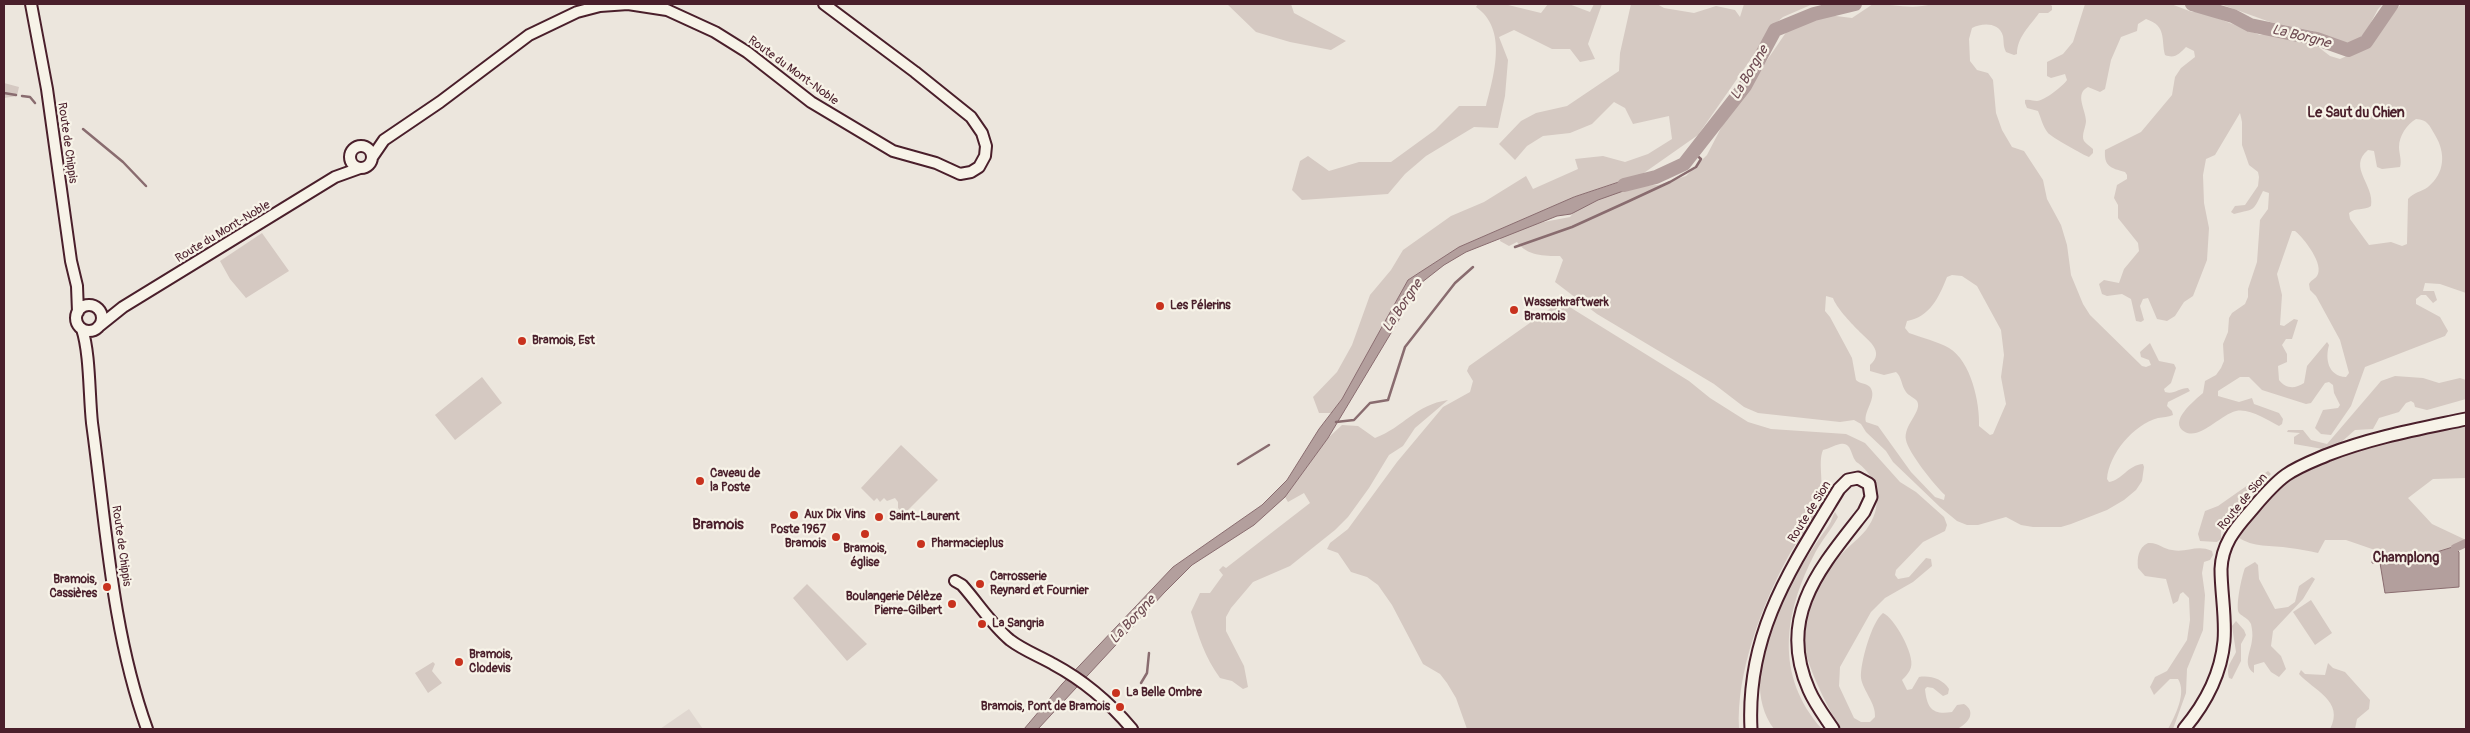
<!DOCTYPE html>
<meta charset="utf-8">
<style>
body{margin:0}
#map{position:relative;width:2470px;height:733px;overflow:hidden;background:#ece6dd;font-family:Pangolin,sans-serif}
canvas{display:block}
.frame{position:absolute;inset:0;border:5px solid #4a1f2b;pointer-events:none}
</style>
<div id="map">
<canvas width="2470" height="733"></canvas>
<div class="frame"></div>
</div>
<script>
const context = document.querySelector('canvas').getContext('2d');
context.lineJoin = 'round';
function fill(path, color) { context.fillStyle = color; context.fill(path, 'evenodd'); }
function stroke(path, color, width, dash) { context.strokeStyle = color; context.lineWidth = width; context.lineCap = dash ? 'butt' : 'round'; context.setLineDash(dash || []); context.stroke(path); }
function write(font, color, halo, rows, align = 'center') {
  context.font = font + ' Pangolin,sans-serif'; context.lineWidth = 4.5; context.setLineDash([]); context.textBaseline = 'middle'; context.strokeStyle = halo; context.fillStyle = color; for (const [text, x, y, turn = 0] of rows) {
    context.save(); context.translate(x, y); context.rotate((+turn || 0) * Math.PI / 180); context.textAlign = isNaN(turn) ? turn : align; if (halo) context.strokeText(text, 0, 0); context.fillText(text, 0, 0); context.restore();
  }
}
const built = new Path2D(`
 M689,709l14,20h-43z`);
const green = new Path2D(`
 M1227,4h64l3,9 52,28 -15,9 -41,-8 -34,-10z
 M1478,4h26l37,9 7,-9h21l21,8 4,-8h8l-14,40 7,15 -15,3 -10,-13h-18l-38,-19 -15,7 9,23 -3,36 -7,32 -24,-1 -48,29 -21,18 -17,20 -86,6 -10,-10 8,-29 8,-5 21,15 30,-9h32l44,-32 24,-24h27c8,-31 22,-77 -10,-99z
 M1631,4h26l7,4 30,5 22,-7 19,4 5,7 4,-13h69l-30,13 -7,6 -78,112 -57,40 -67,22 -115,50 -51,33 -66,119 -11,14h-12l-6,-16 24,-25 15,-27 18,-50 21,-25 12,-20 48,-34 33,-14 42,-26 7,13 45,-20 -3,-10 28,-3 22,6 23,-8 24,-15 -3,-23 -36,8 -8,-16 -11,-6 -22,22 -22,9 -27,3 -16,10 -12,14 -16,-16 22,-23 15,-8 31,-7 52,-35 1,-18z
 M1873,4c20,0 39,6 59,0h118l2,2v4l-4,3h-9c-9,13 -22,24 -22,41l-3,1 -8,-3c-3,-6 -2,-10 -3,-16 -4,-14 -21,-13 -31,-8l-3,11 1,22 7,9 11,3 5,7 3,33 6,17 10,17 12,4 19,29 4,19 14,26 6,20 4,30 12,29 7,11 52,51 4,1 5,-2 -2,-5 -8,-3 -1,-5 10,-9 9,18 15,3 2,4 -5,15 -7,6 1,3c9,3 14,-4 23,-4l2,3 -22,11 -1,4 5,5 1,4c-5,2 -10,2 -15,3 -25,7 -49,36 -51,61l2,3c13,-2 19,-17 34,-18l1,3 -2,14 -6,9 -12,10 -17,10 -36,14 -10,3h-28l-12,-2 -15,-8 -28,8h-11l-10,-4 -17,-14 -47,-45 -7,-11 -20,-19 -5,-8 -7,-4 -14,2 -82,-9 -14,-6 -30,-23 -117,-70 -42,-32 8,-22 -3,-4c-16,0 -33,0 -43,-14l-8,4 -9,-5 1,-5 32,-12 37,-7 9,-11 52,-20 27,-1 28,-9 21,-21 15,-29 65,-95 31,-14 10,-2 24,3zM1952,275l10,1 15,10 24,44 3,25 -3,22 5,27 -13,30 -3,1 -11,-9c1,-23 -8,-65 -30,-78 -10,-6 -29,-11 -40,-15l-4,-5 2,-7c23,-4 32,-24 40,-44zM1826,296l7,2c3,9 17,24 25,32 9,10 28,21 12,35v6l14,4 12,-3c6,5 5,13 10,20 3,4 9,6 11,9 6,10 -14,24 -11,39 2,12 29,46 39,55l-1,5 -9,-3 -24,-25 -33,-46 -12,-4c-3,-11 12,-24 4,-35 -4,-4 -10,-3 -14,-7l-4,-22 -22,-41 -5,-6z
 M2085,4h86l21,8h10l58,23 8,-2 49,13 13,10 10,3 27,-12 34,-43h65v289l-26,-9 -15,-1 -2,8h11l3,9 -4,3 -7,-8h-5l-5,4v5l24,13 8,14 -3,5 -80,31 -14,39 -20,29 -10,-1 -6,-6 8,-18 15,-2 2,-3 -6,-12 -1,-8 -4,-3 -4,1 -14,20 -5,1 -44,-14 -13,-13h-9l-22,14v5l21,6 13,-4 2,6 25,9 4,6 -1,5 -3,2c-12,-6 -29,-18 -43,-15 -16,4 -36,29 -51,21 -18,-10 10,-32 18,-39l2,-12 11,-6 5,-7 3,-7 -1,-17 5,-12 1,-14 3,-5 13,-9 3,-7v-8l9,-27 3,-42 8,-11 1,-16 -6,-2c-11,22 -7,17 -29,23l-3,-2 4,-6 10,-1 13,-19 1,-9 -1,-5 -9,-7 -7,-20v-23l-2,-9 -25,42 -9,4 -3,16 1,28 5,25 -2,32 -14,36 -9,6 -9,14 -8,5 -10,-2 -9,-21 -5,1 -3,7 4,14 -3,2 -5,-1 -5,-22 -9,-5 -15,2 -5,-2 -3,-10 5,-4 15,3 5,-14 15,-18 -1,-8 -20,-25v-13l-4,-7 3,-13 10,-6v-4l-2,-3c-15,-4 -21,-6 -20,-22l36,-18 31,-37 3,-18 6,-9 14,-11 -1,-6 -8,-4c-7,7 -11,12 -21,8 -4,-16 2,-29 -19,-36l-8,5 -1,7 -16,6 -10,23 -6,29 -5,3 -12,-5c-14,7 -2,23 -2,34 0,6 -5,14 -2,20 2,3 6,5 9,8v4l-4,4c-4,-1 -39,-21 -41,-24 -5,-6 -7,-15 -10,-22l-11,-3 -2,-5v-3c5,-1 8,1 12,1 7,0 26,-15 30,-21l-2,-6 -14,4 -4,-2v-14l16,-8 10,-12zM2416,119c12,1 13,6 19,16 11,18 10,38 -7,52 -7,5 -14,5 -20,12l-1,45 -5,2 -11,-4 -22,3 -19,-26 -1,-6c7,-6 15,-2 22,-7 4,-21 -24,-39 -3,-56l6,1 3,16 5,2 18,-2c2,-7 -1,-13 -1,-20 0,-11 8,-23 17,-28zM2292,231h3c9,7 30,34 22,45 -2,3 -6,4 -8,8l1,6 6,6 24,44 9,33 -3,4c-18,-1 -21,-18 -17,-32l-2,-3 -20,24 -3,17c-9,6 -18,6 -25,-3l-1,-14 9,-4v-8l-5,-9 4,-6h6l6,-19 -4,-1 -10,7 -4,-1 2,-30 -5,-21z
 M2220,4h163l-5,5 -12,23 -8,8 -8,3h-12l-25,-12 -43,-9z
 M4,83l15,4 -2,9 -13,2z
 M262,233l27,38 -43,27 -16,-19 -10,-18z
 M1558,303l10,3 121,75 21,17 38,24 23,7 75,5 19,9 35,39 16,10 28,25 3,8 -2,6 -22,11 -27,28 -1,5 3,4 11,-2 17,-19 5,1 1,7 -19,16 -28,16 -14,14 -31,55 -1,19 15,32 7,4h9l5,-5c1,-14 -12,-26 -14,-39 -1,-15 11,-57 22,-65 11,4 32,42 28,54 -1,5 -6,10 -9,13l5,10 5,-1 7,-12c11,-2 24,2 30,12l-1,5 -5,2 -10,-8 -6,-1 -2,2c2,20 8,26 27,23l5,-7 7,-1c13,8 4,20 -7,25h-116c-14,-22 -40,-73 -38,-98 2,-27 20,-54 36,-74 8,-10 19,-17 27,-27 17,-22 14,-50 -8,-67 -8,-5 -5,-22 -18,-19 -6,1 -11,5 -17,6 -6,14 3,36 -5,56 -7,19 -19,32 -29,49 -27,49 -53,118 -50,174h-272l-11,-31 -9,-15 -7,-9 -17,-10 -31,-59 -14,-20 -11,-8 -16,-5 -13,-19 -11,-4 3,-6 18,-14 49,-67 46,-55 27,-15 3,-11 -6,-10 2,-5z
 M2395,376l28,2 16,5 21,-5 6,2v19l-39,11 -12,-3 -1,-4 -3,-2 -5,2 -7,9 -20,6 -6,11 -18,1 -16,14 -16,5 -29,-5v-7l6,-4 -13,-1 1,-2h15l8,10 16,4 54,-63z
 M482,377l20,26 -47,37 -20,-25z
 M1448,400l-33,28 -12,18 -14,9 -20,33 -21,29 -13,13 -45,36 -37,16 -22,26 -5,9v14l18,35 4,21 -5,2 -11,-8 -12,-3c-15,-20 -22,-43 -29,-66l9,-19h10l13,-18 -4,-5 4,-4 3,2 84,-65 -6,-10 -16,9 -3,-5 43,-59 14,-13 16,1 17,12c29,-11 40,-33 73,-38z
 M2466,423v55l-33,1 -25,19 24,26 34,16v2c-30,13 -57,22 -90,13l-1,-5 -29,-10h-21l-7,13c-9,-2 -18,-4 -28,-5 -19,-3 -37,0 -52,-11l2,-6 45,-51 58,-28z
 M901,445l37,35 -34,34 -6,-6v-6l-3,-4 -8,3 -3,-3 -4,4 -3,-4 -3,3 -13,-13z
 M2268,471l3,3 -47,46 -3,4v15l-4,3 -17,-1 -2,-7 7,-23 13,-5z
 M1835,512l3,5c-7,13 -16,23 -23,36 -31,60 -41,122 7,176h-48c-42,-57 20,-156 55,-204 3,-4 3,-9 6,-13z
 M2148,543c10,-1 15,6 24,7 15,3 25,-6 40,1l1,4 -3,5 -6,2 -2,11 3,22 -2,35 -16,39 -1,24 -13,36h-5c7,-13 19,-36 10,-50h-8l-16,16 -4,-8 5,-10 12,-6 20,-31 3,-20 -1,-22 -6,-6 -3,2 -2,7 -5,3 -7,-25 -21,-3 -7,-8c-1,-10 0,-20 10,-25z
 M2255,562l3,3 1,14 16,30 13,-2 7,-5 4,-16 13,-9 3,2 -12,20 -30,32 -2,15 10,10 5,13 -7,8 -8,-5 -7,-10 -10,3v8c-12,-8 -3,-22 -2,-33 1,-6 0,-11 -1,-16 -3,-6 -8,-7 -12,-11 -4,-6 3,-38 6,-45z
 M807,584l60,60 -20,17 -54,-63z
 M2311,600l21,33 -17,12 -22,-33z
 M2236,621l8,9 2,5 -5,9v17l-9,18 -3,-1c-3,-13 2,-15 7,-26l-4,-26z
 M433,662l2,2 -3,7 10,12 -14,10 -13,-20z
 M2328,663l5,5 12,4 25,28 -1,9 -12,10 -2,10h-25c15,-28 -17,-39 -31,-55l2,-4 4,4 20,1z`);
const water = new Path2D(`
 M1641,175l2,9 -45,16 -27,14 -14,2 -91,36 -22,13 -23,18 -93,155 -43,59 -31,28 -62,40 -28,28 -126,136h-14l38,-45 111,-117 89,-62 25,-25 32,-51 23,-30 66,-119 51,-33 115,-50z
 M2454,547l5,5v35l-74,6 -5,-30h-8l1,-8 19,5 22,-1z`);
const stream = new Path2D(`
 M4,93l12,2
 M22,96l8,1 5,6
 M83,129l40,33 23,24
 M1515,247l57,-20 55,-25 43,-20 26,-15 5,-8 -8,-7
 M1336,422l18,-2 16,-17 18,-3 17,-53 50,-64 18,-16
 M1238,464l31,-19
 M1141,683l6,-10 2,-20`);
const canal = new Path2D(`
 M2455,548l11,-5`);
const river = new Path2D(`
 M2192,4l41,12 17,9 67,14 31,11 18,-8 26,-38
 M1624,185l32,-8 28,-13 61,-78 30,-56 39,-16 41,-10`);
const tertiary = new Path2D(`
 M31,4l16,85 24,172 6,25 1,26
 M350 157a11 11 0 1 1 22 0a11 11 0 1 1-22 0Z
 M373,156l11,-16 56,-38 89,-67 48,-23 23,-6 28,-2 39,6 48,22 32,20 64,50 82,49 43,12 24,11 11,-2 8,-5 6,-11 1,-10 -4,-13 -11,-16 -56,-45 -91,-68
 M76 318a13 13 0 1 1 26 0a13 13 0 1 1-26 0Z
 M98,327l25,-20 212,-130 25,-9
 M82,329c8,24 7,66 10,94 14,102 20,209 55,306
 M955,581l7,4c16,18 30,40 48,55 13,10 29,16 43,24 30,16 57,39 79,65`);
const secondary = new Path2D(`
 M1751,729c-5,-96 40,-161 88,-240l9,-9 10,-2 11,6 2,13 -7,15c-43,55 -88,104 -55,178 6,14 16,27 24,39
 M2184,729c21,-25 37,-55 40,-88 2,-24 -3,-48 -3,-72 1,-24 13,-39 28,-56 12,-14 23,-28 37,-38 13,-9 27,-14 41,-20 46,-18 92,-26 139,-36`);
const markers = [
 [1160,306,5,"#c8321e"],
 [1514,310,5,"#c8321e"],
 [522,341,5,"#c8321e"],
 [700,481,5,"#c8321e"],
 [794,515,5,"#c8321e"],
 [879,517,5,"#c8321e"],
 [865,534,5,"#c8321e"],
 [836,537,5,"#c8321e"],
 [921,544,5,"#c8321e"],
 [980,584,5,"#c8321e"],
 [107,587,5,"#c8321e"],
 [952,604,5,"#c8321e"],
 [982,624,5,"#c8321e"],
 [459,662,5,"#c8321e"],
 [1116,693,5,"#c8321e"],
 [1120,707,5,"#c8321e"]
];
const streetNames = [
 ["Route du Mont-Noble",793,71,36],
 ["Route de Chippis",67,143,82],
 ["Route du Mont-Noble",223,232,-31],
 ["Route de Sion",2243,502,-50],
 ["Route de Sion",1810,512,-58],
 ["Route de Chippis",121,546,82]
];
const poiNames = [
 ["Wasserkraftwerk",1524,303],
 ["Bramois",1524,317],
 ["Les Pélerins",1170,306],
 ["Bramois, Est",532,341],
 ["Caveau de",710,474],
 ["la Poste",710,488],
 ["Aux Dix Vins",804,515],
 ["Saint-Laurent",889,517],
 ["Poste 1967",826,530,"right"],
 ["Bramois",826,544,"right"],
 ["Pharmacieplus",931,544],
 ["Bramois,",865,549,"center"],
 ["église",865,563,"center"],
 ["Carrosserie",990,577],
 ["Reynard et Fournier",990,591],
 ["Bramois,",97,580,"right"],
 ["Cassières",97,594,"right"],
 ["Boulangerie Délèze",942,597,"right"],
 ["Pierre-Gilbert",942,611,"right"],
 ["La Sangria",992,624],
 ["Bramois,",469,655],
 ["Clodevis",469,669],
 ["La Belle Ombre",1126,693],
 ["Bramois, Pont de Bramois",1110,707,"right"]
];
const waterNames = [
 ["La Borgne",2301,37,14],
 ["La Borgne",1750,73,-59],
 ["La Borgne",1403,306,-56],
 ["La Borgne",1133,620,-47]
];
const neighbourhoodNames = [
 ["Le Saut du Chien",2356,113],
 ["Champlong",2406,558]
];
const quarterNames = [
 ["Bramois",718,525]
];
fill(built, '#e0d7d0');
fill(green, '#d5c9c2');
fill(water, '#b39f9d');
stroke(water, '#896c6f', 1);
stroke(stream, '#896c6f', 2.5);
stroke(canal, '#b39f9d', 8);
stroke(river, '#b39f9d', 14);
stroke(tertiary, '#4a1f2b', 14);
stroke(secondary, '#4a1f2b', 15);
stroke(tertiary, '#f7f3e8', 10);
stroke(secondary, '#f7f3e8', 11);
for (const [x, y, r, color] of markers) { const dot = new Path2D(); dot.arc(x, y, r, 0, 2 * Math.PI); context.fillStyle = color; context.fill(dot); stroke(dot, '#f7f3e8', 2); }
write('12px', '#4a1f2b', '#f7f3e8', streetNames);
write('bold 12px', '#4a1f2b', '#f7f3e8', poiNames, 'left');
write('italic 14px', '#6f4c53', '#f7f3e8', waterNames);
write('bold 14px', '#4a1f2b', '#f7f3e8', neighbourhoodNames);
write('bold 15px', '#4a1f2b', '#f7f3e8', quarterNames);
</script>
